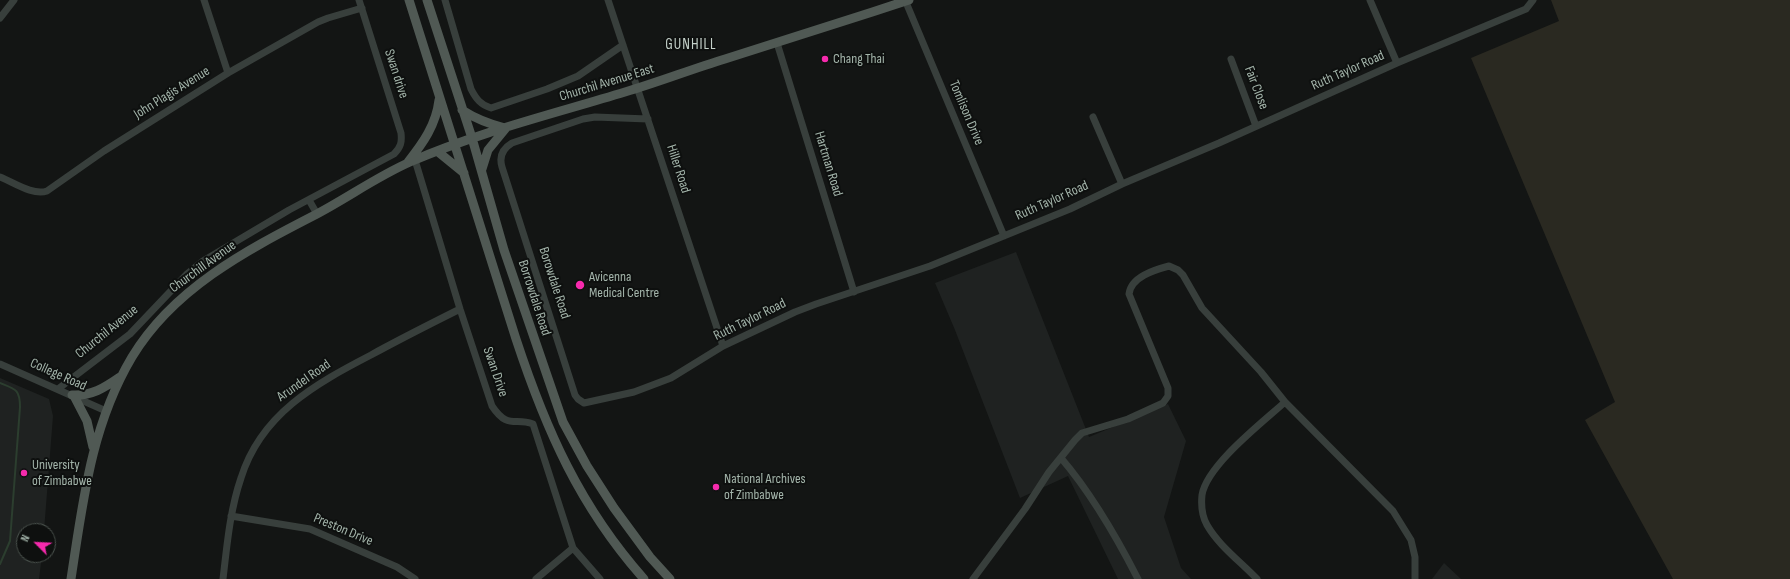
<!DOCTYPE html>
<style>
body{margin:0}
#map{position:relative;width:1790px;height:579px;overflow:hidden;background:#131514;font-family:"Sofia Sans Condensed",sans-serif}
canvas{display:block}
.north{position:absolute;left:16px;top:523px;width:40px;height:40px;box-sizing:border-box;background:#0e100f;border:1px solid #4a524d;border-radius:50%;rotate:294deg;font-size:11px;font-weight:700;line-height:16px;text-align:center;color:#a4b5ab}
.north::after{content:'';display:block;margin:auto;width:14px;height:18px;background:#f62aad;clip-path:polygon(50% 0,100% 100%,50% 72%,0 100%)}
</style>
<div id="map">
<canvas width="1790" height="579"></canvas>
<div class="north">N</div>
</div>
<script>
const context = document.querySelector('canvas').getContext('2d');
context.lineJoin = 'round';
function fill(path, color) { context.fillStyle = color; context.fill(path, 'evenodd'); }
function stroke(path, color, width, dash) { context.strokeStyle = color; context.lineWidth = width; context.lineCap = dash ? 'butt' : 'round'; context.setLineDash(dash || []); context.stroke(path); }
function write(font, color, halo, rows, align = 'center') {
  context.font = font + ' "Sofia Sans Condensed",sans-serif'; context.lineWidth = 4; context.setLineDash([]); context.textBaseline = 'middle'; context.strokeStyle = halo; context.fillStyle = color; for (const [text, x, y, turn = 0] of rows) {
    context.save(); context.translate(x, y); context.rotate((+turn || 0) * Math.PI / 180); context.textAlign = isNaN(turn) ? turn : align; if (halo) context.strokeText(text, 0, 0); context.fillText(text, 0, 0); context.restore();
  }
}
const built = new Path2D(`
 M1016,252l73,185 79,-33 18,37 -22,76 17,51 10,11h-73l-50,-103 -48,22 -65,-168 -20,-47z
 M0,378l49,21 4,17 -9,115h-20v24h18l-3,24h-39z
 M1444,563l17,16h-29z`);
const green = new Path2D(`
 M1551,0h239v579h-117l-88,-159 30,-18 -144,-344 88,-37z`);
const stream = new Path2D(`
 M0,383c15,6 20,6 20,24l-10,134 -10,23`);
const minor = new Path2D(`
 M204,0l24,73
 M445,0l26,89c5,10 10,16 20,19l56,-19 31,-13 45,-31
 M608,0l115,346
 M905,0l99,236
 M1370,0l27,63
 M0,18l14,-18
 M777,43l77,249
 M1231,59l25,67
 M1093,117l29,67
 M648,119l-53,-2 -12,2 -71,24c-10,6 -13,14 -10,24l73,228 3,4 6,4 50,-11 37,-14 52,-32 72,-34 21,-8 114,-38 140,-57 52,-25 97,-41 178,-80 129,-54 7,-9
 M415,160l45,149 32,97c16,24 23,11 41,18l40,124 27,31
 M0,177c13,5 33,19 47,14l57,-40 124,-78 90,-51 10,-4 34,-10
 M309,200l8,14
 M0,364l106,47
 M58,389l72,-55 57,-60 16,-13 86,-51 105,-56c7,-7 8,-12 7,-21l-42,-133
 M1285,402l108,109 18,29 4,17v22
 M1061,458c31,36 55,78 77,121
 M231,516l79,13 87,38 18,12
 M223,579c4,-34 7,-69 18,-101 20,-64 74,-94 130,-123 29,-16 59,-31 89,-46
 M536,579l37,-31
 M973,579l52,-70 24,-37 26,-32 7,-7 46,-14 35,-16 5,-7v-8l-39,-94c2,-17 25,-24 40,-28l9,4 5,5 19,33 59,64 24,30c-22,20 -78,63 -83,93 -1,10 0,21 5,30 12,21 34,37 50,54`);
const major = new Path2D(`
 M409,0l107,339c30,91 64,168 128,240
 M427,0l45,138 32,112 59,172 24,44 27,42 36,49 20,22
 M462,110c14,9 27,14 43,18
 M437,151l27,22
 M408,162c15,-19 28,-37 31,-62
 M482,169l6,-19 18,-22
 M72,395c20,1 32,-7 48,-18
 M74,396l13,25 6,26
 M71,579c12,-78 20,-153 61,-222 41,-68 113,-106 181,-141 33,-17 63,-39 97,-54 69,-30 143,-48 215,-70 34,-10 67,-23 100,-33 62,-20 123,-39 184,-59`);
const markers = [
 [825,59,4,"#f62aad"],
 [580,285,5,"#f62aad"],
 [24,473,4,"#f62aad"],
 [716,487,4,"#f62aad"]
];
const poiNames = [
 ["Chang Thai",833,59],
 ["Avicenna",589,277],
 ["Medical Centre",589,293],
 ["University",32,465],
 ["of Zimbabwe",32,481],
 ["National Archives",724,479],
 ["of Zimbabwe",724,495]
];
const streetNames = [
 ["Ruth Taylor Road",1348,71,-24],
 ["Swan drive",396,74,72],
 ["Churchil Avenue East",607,83,-17],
 ["Fair Close",1256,88,69],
 ["John Plagis Avenue",172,93,-32],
 ["Tomlison Drive",966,113,67],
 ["Hartman Road",828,164,73],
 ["Hiller Road",678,169,72],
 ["Ruth Taylor Road",1052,201,-24],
 ["Churchill Avenue",203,267,-36],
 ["Borowdale Road",554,283,72],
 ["Borrowdale Road",534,298,72],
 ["Ruth Taylor Road",750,320,-26],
 ["Churchil Avenue",107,332,-39],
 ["Swan Drive",495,372,71],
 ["College Road",58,375,24],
 ["Arundel Road",304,381,-35],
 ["Preston Drive",343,530,23]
];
const neighbourhoodNames = [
 ["GUNHILL",691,45]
];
fill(built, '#1f2221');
fill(green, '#2a2921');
stroke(stream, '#2c3e2f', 2);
stroke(minor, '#383f3c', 7);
stroke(major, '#505954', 9);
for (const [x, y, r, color] of markers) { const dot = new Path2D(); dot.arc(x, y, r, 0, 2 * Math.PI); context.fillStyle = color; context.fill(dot); stroke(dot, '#0e100f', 1.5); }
write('14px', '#a4b5ab', '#0e100f', poiNames, 'left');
write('14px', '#a4b5ab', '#0e100f', streetNames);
context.letterSpacing = '1px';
write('15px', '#c5d1ca', '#0e100f', neighbourhoodNames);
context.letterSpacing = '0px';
</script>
